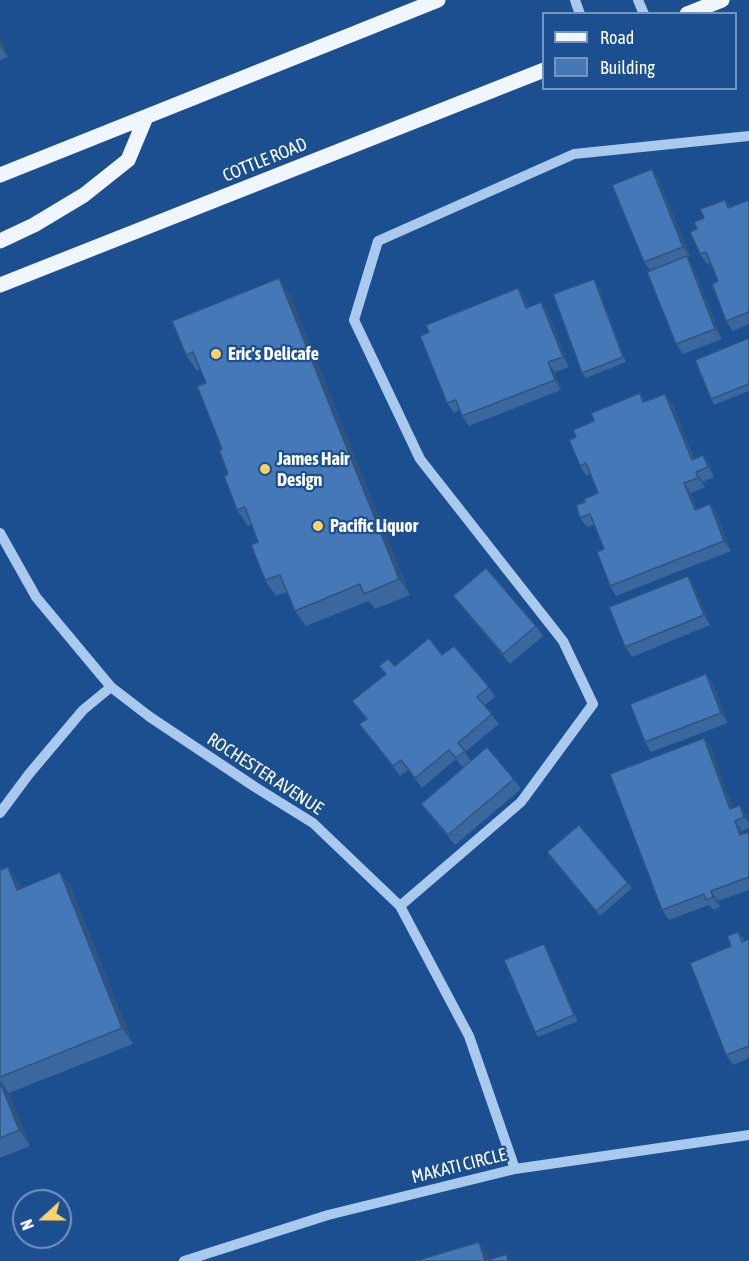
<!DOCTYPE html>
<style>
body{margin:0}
#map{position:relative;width:749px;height:1261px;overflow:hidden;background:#1b4f8f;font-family:"Asap Condensed",sans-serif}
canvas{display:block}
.legend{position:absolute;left:542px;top:12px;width:195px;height:78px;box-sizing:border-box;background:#1b4f8f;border:2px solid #7695bc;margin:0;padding:8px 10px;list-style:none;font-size:18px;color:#fff}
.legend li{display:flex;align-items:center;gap:12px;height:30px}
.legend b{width:30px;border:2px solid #7695bc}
.north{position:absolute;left:12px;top:1189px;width:60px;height:60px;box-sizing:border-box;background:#1b4f8f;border:2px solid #7695bc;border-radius:50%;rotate:249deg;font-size:16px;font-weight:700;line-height:24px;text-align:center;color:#fff}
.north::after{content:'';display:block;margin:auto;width:21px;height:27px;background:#ffd166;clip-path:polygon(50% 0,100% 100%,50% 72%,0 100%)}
</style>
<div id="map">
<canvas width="749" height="1261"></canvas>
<ul class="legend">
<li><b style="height:8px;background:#f0f6ff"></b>Road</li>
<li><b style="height:16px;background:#4478b7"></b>Building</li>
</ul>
<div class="north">N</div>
</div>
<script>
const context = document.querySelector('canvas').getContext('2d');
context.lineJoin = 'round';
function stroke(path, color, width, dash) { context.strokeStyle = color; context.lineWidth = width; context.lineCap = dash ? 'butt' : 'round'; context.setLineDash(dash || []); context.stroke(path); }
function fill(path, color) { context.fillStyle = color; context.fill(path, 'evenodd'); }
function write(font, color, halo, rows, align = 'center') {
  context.font = font + ' "Asap Condensed",sans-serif'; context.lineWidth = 4.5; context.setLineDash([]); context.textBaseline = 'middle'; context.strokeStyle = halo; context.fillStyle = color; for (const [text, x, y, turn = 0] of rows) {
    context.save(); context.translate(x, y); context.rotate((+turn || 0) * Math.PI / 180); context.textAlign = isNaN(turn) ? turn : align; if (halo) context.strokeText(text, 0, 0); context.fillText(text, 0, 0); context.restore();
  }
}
const minor = new Path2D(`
 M575,0l5,14
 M638,0l6,14
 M0,533l36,64 75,90 39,30 105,70 58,36 87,83 69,130 46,133
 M0,813l29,-39 54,-64 28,-23
 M400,906l121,-104 72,-98 -30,-63 -143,-182 -66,-139 24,-79 196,-87 175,-18
 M184,1261l144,-46 187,-46 234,-34`);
const major = new Path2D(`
 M687,14l35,-14
 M0,175l438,-175
 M0,241l34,-16 50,-30 44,-35 18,-43
 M0,285l544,-215`);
const wall = new Path2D(`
 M0,37l8,20 -8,3z
 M658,178l32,78 -3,1 6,9 29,73 -39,15 -7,-10 -26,-74 -6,-8z
 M725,200l5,7 19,-7v124l-16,7 -7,-10 -8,-40 -8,-18 -3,1 -7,-10 -3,-25 7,-11z
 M597,284l29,78 -40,16 -4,-5z
 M518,288l7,10 4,9 12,-5 7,10 21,55 -14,5 6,18 -92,36 -7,-10 -2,-6 -6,3 -7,-10 -18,-71z
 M290,294l120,301 -35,14 -6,-8 -63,25 -11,-15 -8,-19 -11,4 -11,-16 -7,-38 -7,-17 -3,1 -11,-16 -31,-127 -6,-14 -3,2 -11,-16z
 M749,338v53l-35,14 -3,-6z
 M640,393l5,8 27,2 22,56 9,-4 7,10 4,12 -11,5 2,5 -14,6 6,16 13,-5 7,10 14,37 -115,45 -6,-10 -6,-37 -10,-24 -7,2 -7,-9 5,-16 13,-9 -7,-19 -5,2 -6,-10 -4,-29 18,-16z
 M688,576l6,10 16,39 -78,32 -7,-10z
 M453,596l83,30 7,10 -33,28 -50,-59z
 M442,655l47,32 6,10 -11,9 15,18 -34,28 6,9 43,18 7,10 -66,56 -27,-32 -7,-9 42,-36 -7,-9 -34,29 -14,-18 -8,6 -41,-52 7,-5 -14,-18 33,-27 -6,-8h16z
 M706,674l7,10 15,39 -77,29 -6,-10z
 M704,738l7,10 22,60 14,7 2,6v7l-7,3 1,3 6,-2v58l-31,11 2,6 -7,3 -4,-5 -40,15 -7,-10z
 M547,852l81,31 4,5 -32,28z
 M8,867l11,16 2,5h50l62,156 -124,49 21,53 -30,12v-288z
 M738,932l7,9 4,-2v119l-16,7 -7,-10 5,-109z
 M547,949l31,72 -40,16 -3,-5z`);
const shadedWall = new Path2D(`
 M0,37l8,20 -8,-11z
 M652,169l6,9 32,78 -7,-9z
 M687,256l6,10 29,73 -7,-10z
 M279,278l11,16 120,301 -11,-16z
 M594,279l3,5 29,78 -3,-5z
 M518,288l7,10 8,20 -7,-10z
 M541,302l7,10 21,55 -6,-10z
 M548,362l7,10 6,18 -6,-10z
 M665,394l7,9 26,67 -6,-10z
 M703,455l7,10 4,12 -6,-10z
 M696,472l7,10 2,5 -7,-9z
 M684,483l7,10 10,27 -6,-10z
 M710,504l7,10 14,37 -7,-10z
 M688,576l6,10 16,39 -6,-10z
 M706,674l7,10 15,39 -7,-10z
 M704,738l7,10 26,71 -7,-10z
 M740,805l7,10 2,9 -5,-7z
 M735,821l7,10 5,14 -7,-10z
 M8,867l11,16 9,22 -11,-15z
 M60,872l11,16 62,156 -11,-16z
 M711,891l7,10 2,6 -7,-10z
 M544,944l3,5 31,72 -4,-6z
 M0,1080l9,13 21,53 -11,-16z
 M479,1242l10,14 1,5h-5z`);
const building = new Path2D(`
 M652,169l31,78 -39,15 -32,-77z
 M725,200l3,8 21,-8v112l-23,9 -14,-37 6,-3 -12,-29 -6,2 -10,-22 7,-3 -3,-7 10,-4 -4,-9z
 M687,256l28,73 -39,15 -29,-72z
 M279,278l120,301 -35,15 -4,-10 -65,27 -15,-36 -15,5 -14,-35 7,-3 -13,-35 -8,3 -13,-34 4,-2 -9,-24 3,-1 -25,-63 9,-3 -13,-31 -7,3 -14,-34z
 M594,279l29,78 -41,16 -29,-79z
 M518,288l8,20 15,-6 22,55 -15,5 7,18 -93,36 -6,-16 -9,3 -27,-67 9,-4 -3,-7z
 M749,338v46l-38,15 -16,-39z
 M640,393l3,9 22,-8 27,66 11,-5 5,12 -12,5 2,6 -14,5 11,27 15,-6 14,37 -114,45 -13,-34 7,-3 -14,-35 -10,4 -4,-13 9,-3 -1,-3 14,-6 -12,-30 -6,3 -11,-26 7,-3 -3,-7 21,-9 -3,-8z
 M486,568l50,58 -33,28 -50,-58z
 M688,576l16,39 -79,32 -16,-40z
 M429,638l13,17 12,-9 35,41 -12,10 15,17 -34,29 7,8 -9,7 -7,-8 -34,28 -14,-18 -8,6 -34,-42 8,-5 -15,-18 34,-27 -7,-8 9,-7 7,7z
 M706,674l15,39 -76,29 -15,-38z
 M704,738l26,71 10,-4 4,12 -9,4 5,14 9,-3v45l-38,14 2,6 -7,3 -2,-6 -42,16 -52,-136z
 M487,747l27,32 -66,56 -27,-31z
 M579,825l49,58 -32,28 -49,-59z
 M8,867l9,23 43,-18 62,156 -122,49v-207z
 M738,932l4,10 7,-3v107l-23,9 -36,-92 41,-17 -4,-10z
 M544,944l30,71 -39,17 -31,-72z
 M0,1082l19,48 -19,8z
 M479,1242l6,19 22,-7 1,7h-93z`);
const markers = [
 [216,354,6,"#ffd166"],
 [265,469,6,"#ffd166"],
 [318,526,6,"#ffd166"]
];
const streetNames = [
 ["COTTLE ROAD",265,160,-22],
 ["ROCHESTER AVENUE",265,774,33],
 ["MAKATI CIRCLE",459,1166,-14]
];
const poiNames = [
 ["Eric's Delicafe",228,354],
 ["James Hair",277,459],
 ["Design",277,480],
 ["Pacific Liquor",330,526]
];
stroke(minor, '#a9c9ee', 10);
stroke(major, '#f0f6ff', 15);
fill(wall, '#3a679d');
fill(shadedWall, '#305480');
fill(building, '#4478b7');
stroke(building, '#305480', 1.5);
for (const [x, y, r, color] of markers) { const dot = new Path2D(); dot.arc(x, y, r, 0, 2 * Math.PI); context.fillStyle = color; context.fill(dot); stroke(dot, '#1b4f8f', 2); }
write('18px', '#fff', '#1b4f8f', streetNames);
write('bold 18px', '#fff', '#1b4f8f', poiNames, 'left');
</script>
